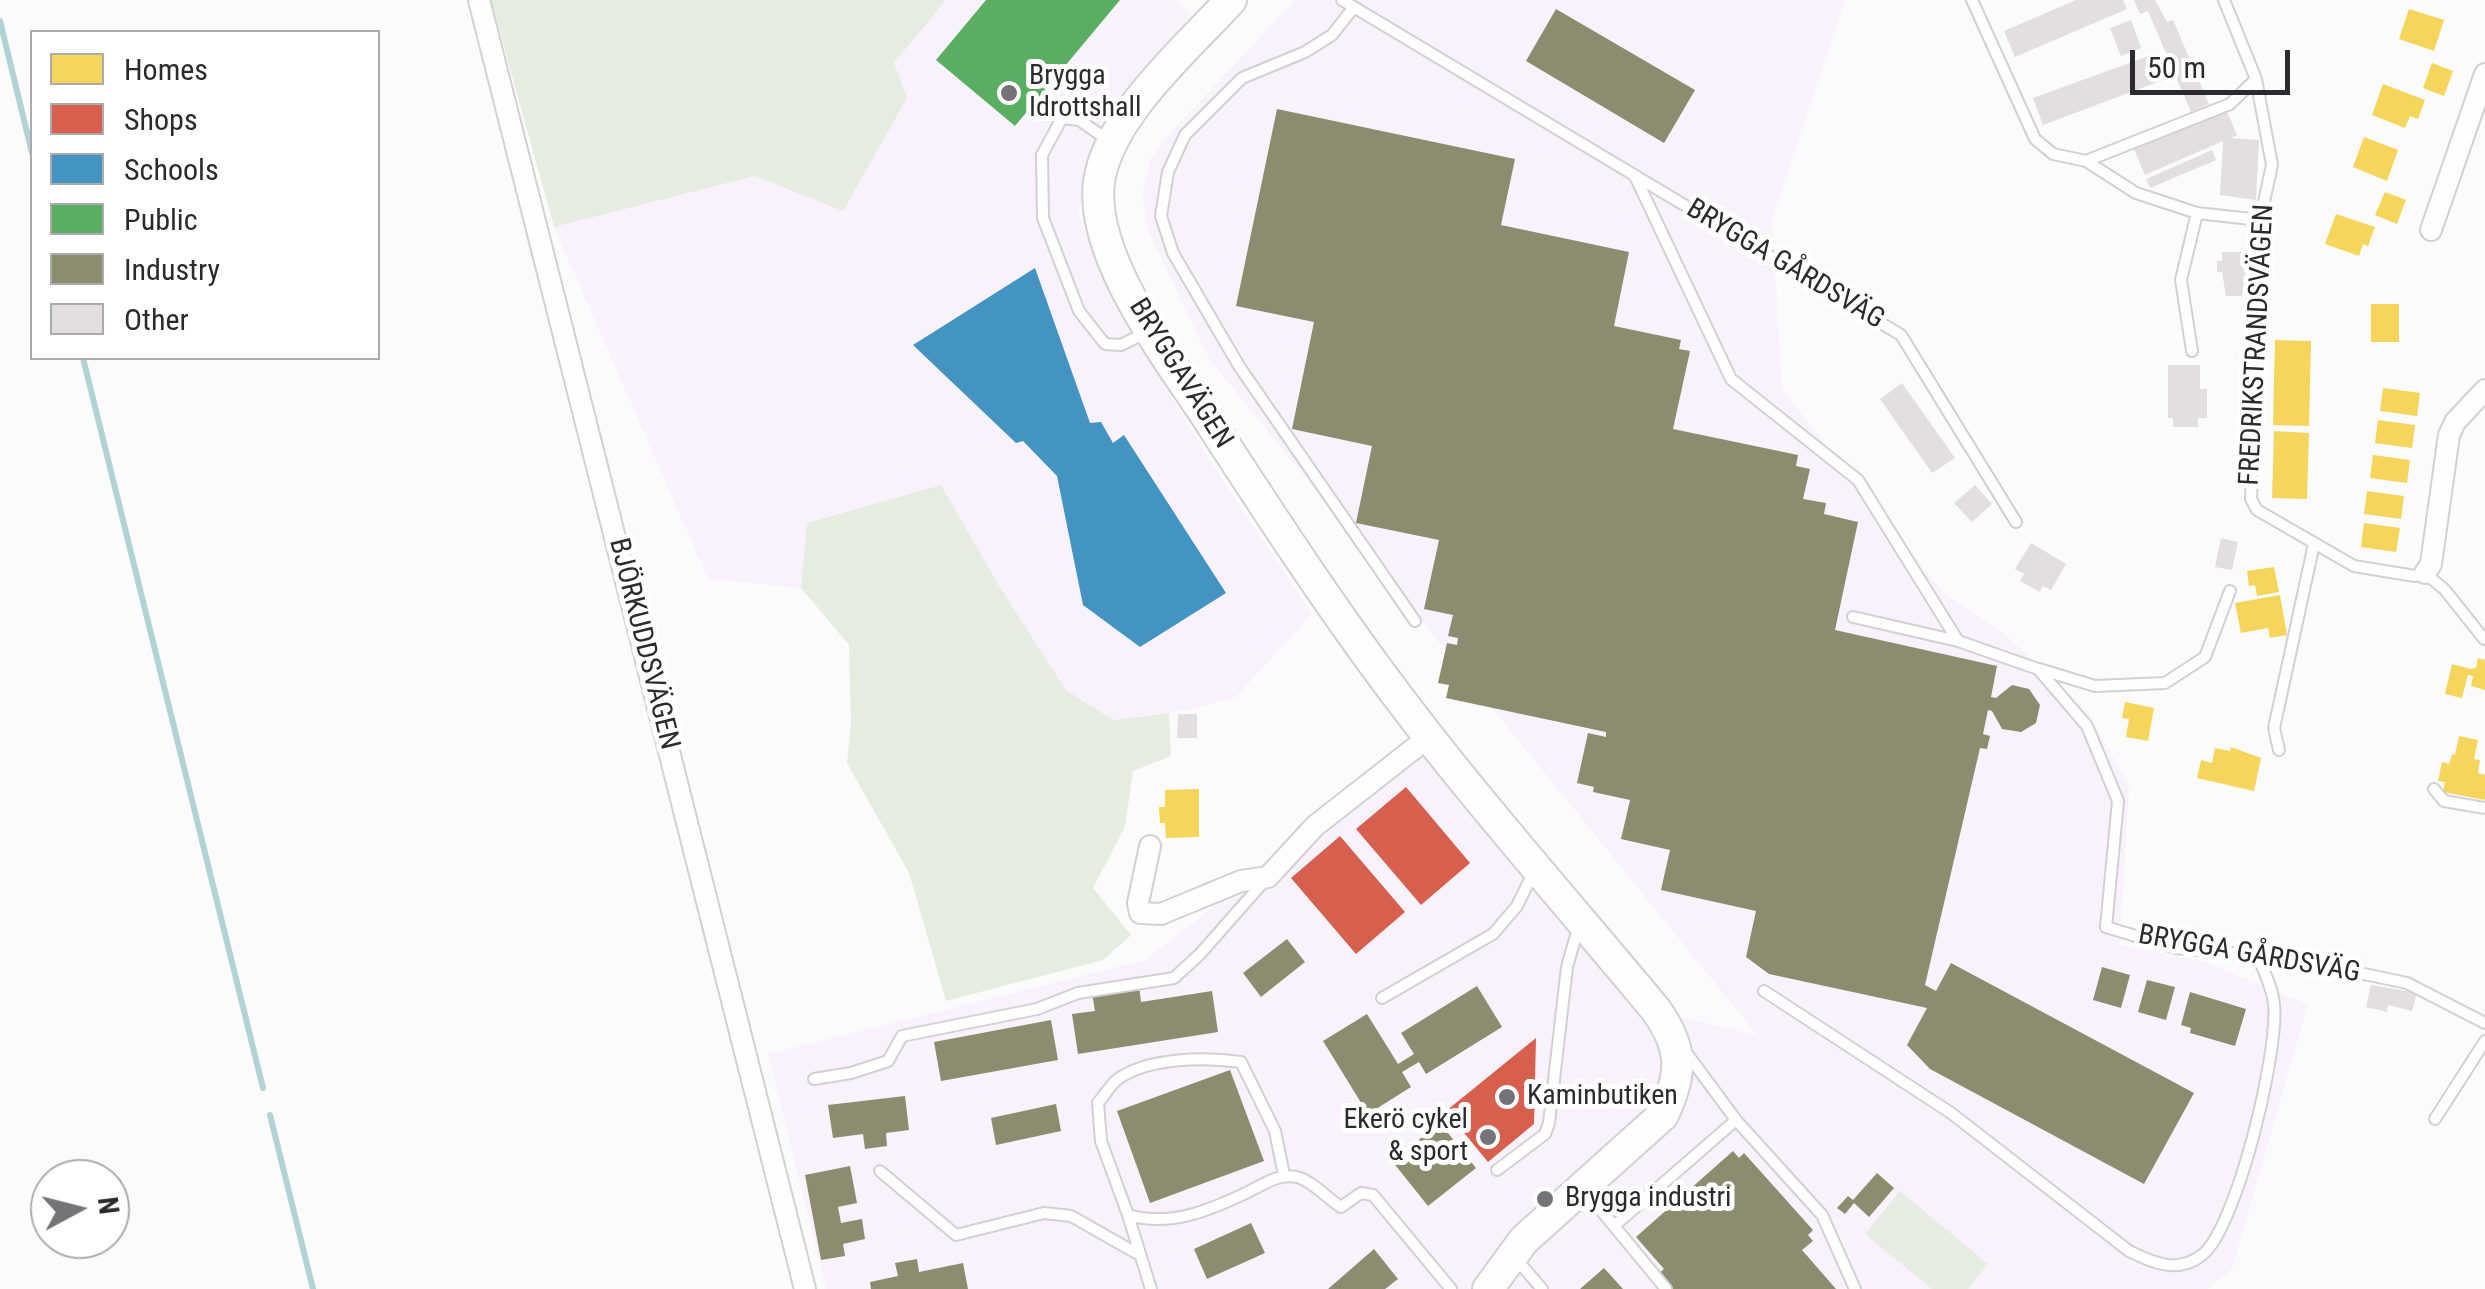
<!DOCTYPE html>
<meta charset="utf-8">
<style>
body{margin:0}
#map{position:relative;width:2485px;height:1289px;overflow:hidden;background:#fcfbfc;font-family:"Roboto Condensed",sans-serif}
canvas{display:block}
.legend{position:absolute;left:30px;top:30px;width:350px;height:330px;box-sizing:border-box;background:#fff;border:2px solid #abaaac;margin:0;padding:12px 18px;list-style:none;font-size:30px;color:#2d2a2f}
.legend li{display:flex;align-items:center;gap:20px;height:50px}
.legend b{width:50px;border:2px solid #abaaac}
.north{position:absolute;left:30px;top:1159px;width:100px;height:100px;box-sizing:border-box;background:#fff;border:2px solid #abaaac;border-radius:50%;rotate:83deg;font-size:28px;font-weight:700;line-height:40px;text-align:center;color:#2d2a2f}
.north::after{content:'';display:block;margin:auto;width:35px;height:45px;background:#757377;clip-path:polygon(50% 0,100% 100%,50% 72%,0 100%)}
.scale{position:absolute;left:2130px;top:50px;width:160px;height:45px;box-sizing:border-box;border:5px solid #2d2a2f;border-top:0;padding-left:12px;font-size:30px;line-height:35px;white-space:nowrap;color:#2d2a2f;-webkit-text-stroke:8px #fff;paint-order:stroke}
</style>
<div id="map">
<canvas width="2485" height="1289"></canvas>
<ul class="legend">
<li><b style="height:28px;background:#f6d55c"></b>Homes</li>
<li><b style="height:28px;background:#d6604d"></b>Shops</li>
<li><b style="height:28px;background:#4393c3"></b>Schools</li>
<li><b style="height:28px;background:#5aae61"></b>Public</li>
<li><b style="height:28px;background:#8c8c6e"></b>Industry</li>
<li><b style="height:28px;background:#e2dee1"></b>Other</li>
</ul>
<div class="north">N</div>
<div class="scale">50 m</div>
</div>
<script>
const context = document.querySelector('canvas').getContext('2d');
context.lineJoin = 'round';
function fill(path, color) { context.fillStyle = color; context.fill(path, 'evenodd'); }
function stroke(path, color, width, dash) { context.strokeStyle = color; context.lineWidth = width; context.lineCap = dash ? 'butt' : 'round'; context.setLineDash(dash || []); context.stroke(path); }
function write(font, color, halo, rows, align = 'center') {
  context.font = font + ' "Roboto Condensed",sans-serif'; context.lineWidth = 10; context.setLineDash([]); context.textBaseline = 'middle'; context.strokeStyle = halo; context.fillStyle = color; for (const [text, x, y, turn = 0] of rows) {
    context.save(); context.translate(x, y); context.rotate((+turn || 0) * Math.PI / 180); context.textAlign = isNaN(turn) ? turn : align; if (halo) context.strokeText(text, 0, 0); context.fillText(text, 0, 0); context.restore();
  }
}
const built = new Path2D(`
 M946,0h229l18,16 -86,104 -29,93 30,78 101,168 103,155 -76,83 -49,13 -74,10 -47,-30 -65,-101 -60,-104 -134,38 -6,65 -93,-9 -154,-352 201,-51 88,34 51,-147z
 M1295,0h550l-73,218 10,171 161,203 63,43 83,79 40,72 -9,159 84,17 104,42 -76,265 -24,20h-1382l-58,-235 377,-94 273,-212 218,258 121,29 -547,-675 -62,-129 -6,-36 8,-35 20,-27z`);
const green = new Path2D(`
 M491,0h455l-52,63 13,35 -64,113 -88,-35 -201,51z
 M941,485l60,104 65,101 47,30 56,-7 2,43 -38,15 -8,56 -32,61 38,47 -28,25 -157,41 -37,-128 -62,-110 4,-38 -2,-80 -48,-57 6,-65z
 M1900,1191l88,73 -20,25h-36l-67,-55z`);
const homes = new Path2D(`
 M2409,9l35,11 -10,31 -35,-12z
 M2432,63l21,8 -9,25 -21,-8z
 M2383,84l42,16 -7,19 -8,-3 -5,12 -33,-13z
 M2364,137l34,13 -11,31 -34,-14z
 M2385,192l21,8 -9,24 -22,-9z
 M2336,214l39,13 -7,19 -5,-2 -4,12 -34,-12z
 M2371,304h28v38h-28z
 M2275,340l36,1 -2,85 -36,-1z
 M2383,388l37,5 -3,23 -37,-5z
 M2378,420l37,5 -3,23 -37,-5z
 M2274,431l35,2 -2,66 -35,-1z
 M2373,455l37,5 -3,23 -37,-5z
 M2367,491l37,5 -3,23 -37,-5z
 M2364,523l36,5 -4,24 -35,-5z
 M2274,567l5,25 -22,4 -2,-11 -6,1 -2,-15z
 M2280,595l7,40 -17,3 -2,-10 -27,5 -6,-30z
 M2478,658l7,2v30l-14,-4 2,-10 -5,-1 -6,23 -17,-4 7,-30 19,5 5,-1z
 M2125,702l29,6 -6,33 -22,-4 3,-18 -7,-1z
 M2459,736l19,4 -4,19 6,1 -2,13 7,2v25l-42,-8 2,-10 -7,-1 4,-19 7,2 3,-10 3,1z
 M2231,747l30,11 -7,33 -57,-13 4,-18 11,3 3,-15 15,3z
 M1199,789v48l-33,1 -1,-15h-5l-1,-16h6v-17z`);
const shops = new Path2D(`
 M1406,787l64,76 -49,42 -65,-76z
 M1340,836l65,76 -49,42 -65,-76z
 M1536,1038l-2,86 -46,38 -42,-51z`);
const schools = new Path2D(`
 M1035,268l55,155 11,-1 12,21 11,-8 102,158 -86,54 -57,-42 -26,-129 -34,-35 -7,2 -103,-98z`);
const public = new Path2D(`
 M986,0h134l-105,126 -79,-66z`);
const industry = new Path2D(`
 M1556,9l139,81 -31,53 -138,-82z
 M1277,109l238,50 -14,66 128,27 -15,74 67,14 -2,9 11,2 -17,78 125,26 -2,11 14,3 -7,30 23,4 -2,11 34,8 -23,108 162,36 -6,31 5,1 16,-13 17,4 11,16 -4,18 -15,9 -19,-3 -10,-18 -4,-1 -5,24 7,2 -3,13 -7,-1 -55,237 11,6 15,-28 243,130 -50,91 -214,-115 -23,-24 20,-37 -158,-34 -23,-17 10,-46 -95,-21 9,-40 -49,-11 9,-39 -37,-8 1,-5 -17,-4 11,-50 18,4v-5l-160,-34 3,-13 -11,-2 9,-40 10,2 1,-7 -10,-2 5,-21 -29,-6 15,-69 -83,-17 16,-77 -80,-17 22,-107 -78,-16z
 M1287,939l18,23 -44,35 -18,-24z
 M2102,967l28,8 -9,33 -28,-8z
 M2147,980l28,7 -9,33 -28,-8z
 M1139,986l2,16 71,-11 6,41 -140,22 -6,-40 23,-3 -3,-18z
 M1477,986l25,41 -76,47 -7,-12 -17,10 9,15 -43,27 -45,-73 44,-27 31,50 16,-10 -13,-21z
 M2190,992l56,17 -11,37 -45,-13 1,-5 -10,-3z
 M1051,1020l7,40 -117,21 -7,-39z
 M1230,1070l34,91 -114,42 -33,-92z
 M905,1096l4,34 -23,3 1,13 -22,3 -2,-15 -30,4 -5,-33z
 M1056,1104l5,27 -65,14 -5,-27z
 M1440,1123l36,45 -48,38 -36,-45z
 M1733,1151l6,7 5,-5 69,77 -5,5 5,6 -11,9 34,39h-167l-12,-14 7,-6 -28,-32z
 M850,1166l7,37 -19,4 3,16 21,-4 3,20 -22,5 2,12 -24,4 -16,-85z
 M1877,1173l17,15 -25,29 -15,-14 -9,11 -8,-6 11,-12 5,4z
 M1251,1223l14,30 -58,26 -13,-30z
 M1374,1249l24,30 -13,10h-57z
 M917,1259l2,13 44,-9 5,26h-97l-1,-7 28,-6 -3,-13z
 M1604,1268l19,21h-43z`);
const stream = new Path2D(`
 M0,21l32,132
 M83,358l180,730
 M270,1115l43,174`);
const building = new Path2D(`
 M2076,0h47l4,9 -112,48 -11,-26z
 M2134,0h21l12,22 6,-2 36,84 -18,8 -43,-101 -8,3z
 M2131,20l10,28 -20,8 -11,-28z
 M2154,54l9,26 -120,45 -10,-27z
 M2225,107l12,28 -6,3 28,2 -3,60 -36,-5 3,-54 -78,34 -12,-28z
 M2212,150l4,10 -66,28 -4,-9z
 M2222,252h25v37h-4l-1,7h-16l-4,-24h-5v-11h5z
 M2168,365h32v24h7v29h-9v9h-25v-9h-5z
 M1902,383l53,75 -23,15 -52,-74z
 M1975,485l17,19 -20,18 -18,-19z
 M2221,538l17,4 -6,28 -17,-3z
 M2031,543l35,21 -15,26 -8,-4 -3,6 -20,-11 4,-7 -9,-5z
 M1178,714h19v24h-20z
 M2371,985l46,8 -5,18 -24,-6 -1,7 -21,-5z`);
const service = new Path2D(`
 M1342,0l559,335 115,187
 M1972,0l63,139 18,15 33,7 50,32 61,20 63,7
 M2224,0l32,79 16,86 -12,55 -9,279 6,11 97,56 61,10 10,-3 20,17 39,49
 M1354,7l-22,28 -27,17 -63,26 -57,57 -17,37 -7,44 12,37 66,113 176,255
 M1108,140l-29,-20 -17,-2 -20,37 1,63 36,93 26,33 16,1 24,-12
 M2086,161l144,-57 26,-25
 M1635,176l96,203 127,101 100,161
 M2192,351l-11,-71 16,-67
 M1853,617l105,24 80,28 49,57 31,75 -12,126 69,21 113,10 119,25 78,40
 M2039,669l56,17 70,-3 40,-26 25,-66
 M2279,750l-5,-22 40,-184
 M2434,789l10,12 41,7
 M1764,991l187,122 178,138c24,12 49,23 73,4 35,-27 77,-205 72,-250 -1,-17 -11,-35 -17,-51
 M1382,998l111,-64 24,-28 17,-35
 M1685,1051l51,69 86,95 33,74
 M814,1079l37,-6 37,-12 14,-25 135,-27 41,-16 96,-15 26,-24 67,-76
 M2435,1119l50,-78
 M1497,1170l48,-36 4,-11 18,-156 12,-42
 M880,1171l76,64 88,-22 27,3 67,38
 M1284,1175l-9,-44 -34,-69c-35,-5 -92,-5 -123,17 -7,5 -14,17 -20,24l3,38 27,74c42,12 80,-4 118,-22 17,-8 32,-20 51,-16 15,4 30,21 44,30l20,-14 12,2 78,94
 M1584,1190l30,36 122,-106
 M1128,1215l23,74
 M1614,1226l52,63
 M1517,1260l25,29`);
const minor = new Path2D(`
 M479,0l326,1289
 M2431,230l54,-156
 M2425,573l6,-9 18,-129 6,-13 30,-32
 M1150,846l-12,57 2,10 21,1 80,-33 27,-4 47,-51 115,-90`);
const secondary = new Path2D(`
 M1231,0c-43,47 -123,116 -132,182 -10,76 73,181 113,243 59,91 119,183 184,269 82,109 173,211 260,316 27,38 27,63 7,105l-139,125 -36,49`);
const markers = [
 [1009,93,10,"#757377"],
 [1507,1097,10,"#757377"],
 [1488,1137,10,"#757377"],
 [1545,1199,10,"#757377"]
];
const poiNames = [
 ["Brygga",1029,77],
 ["Idrottshall",1029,109],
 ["Kaminbutiken",1527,1097],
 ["Ekerö cykel",1468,1121,"right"],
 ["& sport",1468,1153,"right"],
 ["Brygga industri",1565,1199]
];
const streetNames = [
 ["BRYGGA GÅRDSVÄG",1785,265,31],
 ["FREDRIKSTRANDSVÄGEN",2258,345,-87],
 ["BRYGGAVÄGEN",1180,374,58],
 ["BJÖRKUDDSVÄGEN",643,644,76],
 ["BRYGGA GÅRDSVÄG",2249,955,10]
];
fill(built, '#f9f2fd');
fill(green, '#e4eddf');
fill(homes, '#f6d55c');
fill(shops, '#d6604d');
fill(schools, '#4393c3');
fill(public, '#5aae61');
fill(industry, '#8c8c6e');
stroke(stream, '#b1d3d5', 6);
fill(building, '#e2dee1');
stroke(service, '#d2d0d3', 14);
stroke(minor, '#d2d0d3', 24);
stroke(secondary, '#d2d0d3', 34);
stroke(service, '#fffeff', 10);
stroke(minor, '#fffeff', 20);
stroke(secondary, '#fffeff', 30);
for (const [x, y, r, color] of markers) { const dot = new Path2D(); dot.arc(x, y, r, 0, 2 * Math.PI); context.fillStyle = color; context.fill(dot); stroke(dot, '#fff', 4); }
write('28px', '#2d2a2f', '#fff', poiNames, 'left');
write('28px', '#2d2a2f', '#fff', streetNames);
</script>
